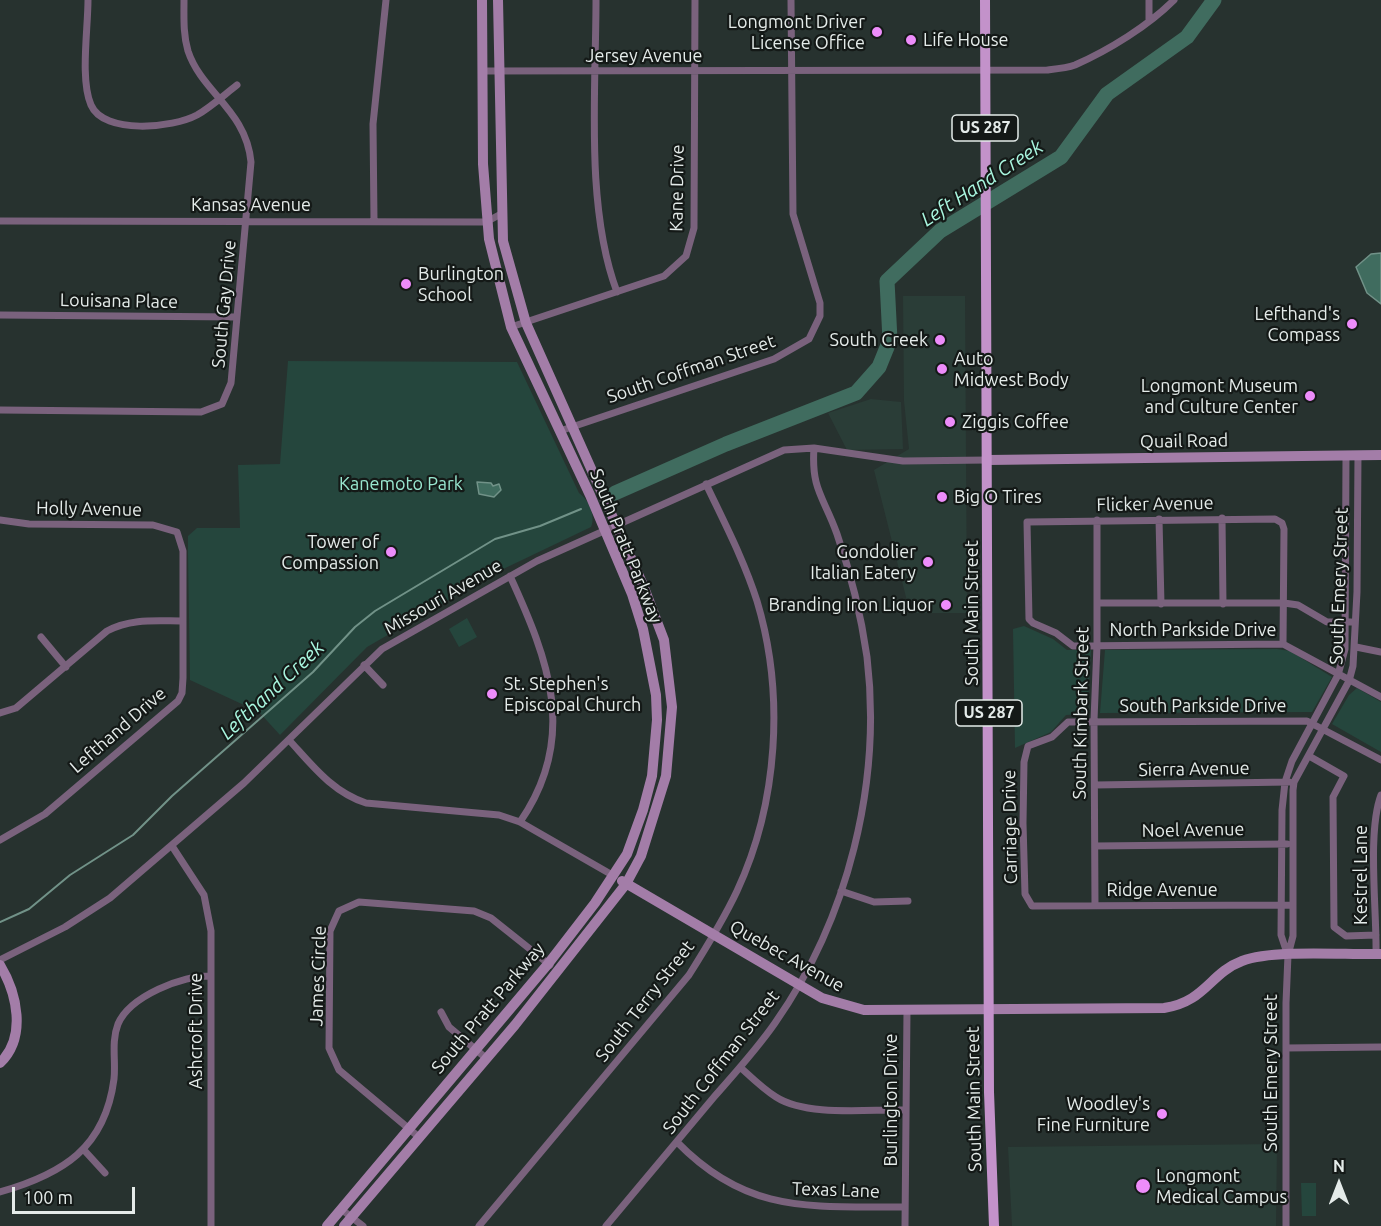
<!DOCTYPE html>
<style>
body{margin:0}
#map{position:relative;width:1381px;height:1226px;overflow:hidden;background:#27322f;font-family:Ubuntu,sans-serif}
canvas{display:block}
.north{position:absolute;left:1309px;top:1154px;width:60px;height:60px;-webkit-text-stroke:4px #141917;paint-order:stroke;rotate:0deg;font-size:16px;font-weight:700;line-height:24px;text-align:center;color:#e4ebe9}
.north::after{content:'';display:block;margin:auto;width:21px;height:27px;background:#e4ebe9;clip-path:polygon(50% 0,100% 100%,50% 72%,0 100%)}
.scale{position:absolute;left:12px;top:1187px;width:123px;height:27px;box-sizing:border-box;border:3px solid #e4ebe9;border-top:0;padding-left:8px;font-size:18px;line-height:21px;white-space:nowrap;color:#e4ebe9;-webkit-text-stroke:4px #141917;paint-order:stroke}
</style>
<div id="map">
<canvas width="1381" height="1226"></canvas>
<div class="north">N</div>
<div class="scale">100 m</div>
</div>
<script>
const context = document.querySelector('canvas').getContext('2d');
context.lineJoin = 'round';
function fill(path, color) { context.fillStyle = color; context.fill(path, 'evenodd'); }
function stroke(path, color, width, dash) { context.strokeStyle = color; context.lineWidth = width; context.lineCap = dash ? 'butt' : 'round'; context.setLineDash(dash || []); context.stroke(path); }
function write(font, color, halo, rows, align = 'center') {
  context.font = font + ' Ubuntu,sans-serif'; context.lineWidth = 4.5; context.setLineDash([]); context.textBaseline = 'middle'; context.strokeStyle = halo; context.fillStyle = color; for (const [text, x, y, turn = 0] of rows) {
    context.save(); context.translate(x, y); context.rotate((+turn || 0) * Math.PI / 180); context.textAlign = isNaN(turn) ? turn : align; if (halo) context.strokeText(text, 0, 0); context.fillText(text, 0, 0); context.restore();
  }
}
const built = new Path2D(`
 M903,296h62l2,317h-57l-36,-143 35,-21 -5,-48z
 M871,399l30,3 2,47 -56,1 -19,-37z
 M1277,1144l-1,82h-264l-4,-79z`);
const green = new Path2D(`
 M288,361l229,1 62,131c10,7 17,23 12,34l-94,45 -130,75 -87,88 -21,-23 -69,-32 -2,-125v-19l9,-8h43l-2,-63 42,-1z
 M467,618l10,19 -18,10 -10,-18z
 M1024,626l29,13 14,11h24l-4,64 -21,1 -15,17 -36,16 -2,-119z
 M1277,649l13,2 42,26 -20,35 -212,1 5,-63z
 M1357,688l24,14v50l-49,-28 17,-29z
 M1301,1183h15v33h-14z`);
const water = new Path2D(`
 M1381,253v51l-14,-11 -11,-26 15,-13z
 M477,482l14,1 2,3 6,-2 2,6 -7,7 -15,-3z`);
const stream = new Path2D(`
 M0,922l29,-13 41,-34 63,-40 39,-39 141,-124 42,-45 20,-16 120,-72 45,-13 41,-17`);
const river = new Path2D(`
 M615,493l111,-49 130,-51 23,-26 11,-27 -3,-59 53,-50 121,-74 46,-63 80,-57 27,-37`);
const street = new Path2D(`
 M88,0c0,29 -8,80 3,105 13,30 82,23 106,10 14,-8 27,-20 40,-30
 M596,0c0,90 -11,207 21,292
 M1149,0v21
 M483,71l564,-1c9,-1 20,-2 28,-5 34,-15 73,-39 99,-65
 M374,220l-1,-96 13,-124
 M0,221l486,1 15,-8
 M0,315l237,2
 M511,327l153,-51 22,-20 8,-28 1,-228
 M0,410l201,2 21,-8 9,-21 20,-221c-5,-52 -49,-69 -63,-111 -5,-17 -4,-34 -4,-51
 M560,431l214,-72 35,-20 11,-23v-13l-27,-89 -2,-214
 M1222,518l1,86
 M1159,519l2,85
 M0,520l29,4 124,1 24,7 6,19v127l-1,15 -4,8 -133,113 -45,26
 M510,576c38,83 69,161 10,246
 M1098,603h186l14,2 29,17h24
 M41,637l25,30
 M1283,644l1,-115 -2,-6 -7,-4 -248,3 2,97 4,4 23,10 17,13 210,-2 98,53
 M1356,647l25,5
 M364,665l19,20
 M0,713l16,-5 91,-77c24,-13 49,-10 76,-10
 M289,740c23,25 43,52 77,63l133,12 21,7 94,54
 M1309,756l35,20 -11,21 1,130 12,9 30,-1
 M1095,785l194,-3
 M172,846l32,49 7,36v295
 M1095,846l192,-2
 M841,891l33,11 34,-1
 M1293,905l-261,1 -7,-12 -2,-71 1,-61 4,-16 24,-9 16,-15 239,-1 74,39
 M1095,906l-1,-186 3,-75v-125
 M1287,953l-6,-18 1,-125 3,-28 7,-21 46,-86 7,-26 1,-193
 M1376,954c1,-42 -9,-122 5,-159
 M0,960l65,-33 45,-29 134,-115 138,-134 155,-88 247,-111 30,-2 89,13 85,-1
 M441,1012l8,15 38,32
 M1286,1048l95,-1
 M740,1067c11,10 23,22 36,30 31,20 93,12 130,13
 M420,1138l-81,-68 -10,-22 1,-117 9,-20 20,-9 115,9 17,7 59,47
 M677,1142c71,73 134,64 228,65
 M84,1150l21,23
 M0,1192c63,-18 105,-44 114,-113 2,-18 -3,-37 4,-55 12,-28 65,-49 93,-48
 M341,1209l22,17
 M479,1226l210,-251c17,-27 34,-54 48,-84 41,-88 48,-197 20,-290 -13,-41 -33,-79 -51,-117
 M606,1226c36,-43 72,-86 108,-129 21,-24 43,-48 61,-74 73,-104 107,-240 92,-366 -6,-42 -16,-83 -30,-123 -13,-37 -26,-44 -23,-86
 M905,1226l2,-216
 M1286,1226v-223l2,-48 5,-19v-146l1,-8 55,-101 4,-15 4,-74 1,-137`);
const secondary = new Path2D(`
 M988,460l393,-5
 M622,881l200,117 42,12 300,-2c41,-6 46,-35 78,-47 33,-12 102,-6 139,-7
 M0,965c17,28 27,72 0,98
 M327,1226l221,-262 47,-61 32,-49 16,-44 9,-34 5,-56 -1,-25 -13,-66 -11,-35 -42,-99 -79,-168 -22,-88 -6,-75 -1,-164
 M344,1226l171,-201 111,-141 15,-28 25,-80 6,-69 -8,-67 -21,-55 -117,-262 -23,-82 -5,-241`);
const primary = new Path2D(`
 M985,0l4,1092 5,134`);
const markers = [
 [877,32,6,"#ed8cfa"],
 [911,40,6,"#ed8cfa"],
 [406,284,6,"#ed8cfa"],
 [1352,324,6,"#ed8cfa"],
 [940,340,6,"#ed8cfa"],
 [942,369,6,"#ed8cfa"],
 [1310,396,6,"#ed8cfa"],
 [950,422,6,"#ed8cfa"],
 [942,497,6,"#ed8cfa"],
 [391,552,6,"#ed8cfa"],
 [928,562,6,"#ed8cfa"],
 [946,605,6,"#ed8cfa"],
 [492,694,6,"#ed8cfa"],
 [1162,1114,6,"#ed8cfa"],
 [1143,1186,8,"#ed8cfa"]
];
const shields = [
 [985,128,66],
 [989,713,66]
];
const shieldNames = [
 ["US 287",985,128],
 ["US 287",989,713]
];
const poiNames = [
 ["Longmont Driver",865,22],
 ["License Office",865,43],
 ["Life House",923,40,"left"],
 ["Burlington",418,274,"left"],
 ["School",418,295,"left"],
 ["Lefthand's",1340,314],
 ["Compass",1340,335],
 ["South Creek",928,340],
 ["Auto",954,359,"left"],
 ["Midwest Body",954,380,"left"],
 ["Longmont Museum",1298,386],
 ["and Culture Center",1298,407],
 ["Ziggis Coffee",962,422,"left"],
 ["Big O Tires",954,497,"left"],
 ["Tower of",379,542],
 ["Compassion",379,563],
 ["Gondolier",916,552],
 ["Italian Eatery",916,573],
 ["Branding Iron Liquor",934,605],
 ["St. Stephen's",504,684,"left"],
 ["Episcopal Church",504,705,"left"],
 ["Woodley's",1150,1104],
 ["Fine Furniture",1150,1125],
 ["Longmont",1156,1176,"left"],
 ["Medical Campus",1156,1197,"left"]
];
const streetNames = [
 ["Jersey Avenue",644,56],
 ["Kane Drive",677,188,-89],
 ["Kansas Avenue",251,205],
 ["Louisana Place",119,301,1],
 ["South Gay Drive",224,304,-85],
 ["South Coffman Street",691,369,-19],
 ["Quail Road",1184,441,-1],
 ["Flicker Avenue",1155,504,-1],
 ["Holly Avenue",89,509,1],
 ["South Pratt Parkway",626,546,68],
 ["South Emery Street",1339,586,-88],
 ["Missouri Avenue",443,597,-30],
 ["South Main Street",972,613,-90],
 ["North Parkside Drive",1193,630],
 ["South Parkside Drive",1203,706],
 ["South Kimbark Street",1081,713,-89],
 ["Lefthand Drive",118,730,-41],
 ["Sierra Avenue",1194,769,-1],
 ["Carriage Drive",1010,827,-91],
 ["Noel Avenue",1193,830,-1],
 ["Kestrel Lane",1361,875,-90],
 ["Ridge Avenue",1162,890],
 ["Quebec Avenue",787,956,29],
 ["James Circle",318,976,-88],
 ["South Terry Street",645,1001,-52],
 ["South Pratt Parkway",488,1008,-50],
 ["Ashcroft Drive",196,1031,-90],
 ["South Coffman Street",721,1062,-52],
 ["South Emery Street",1271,1073,-90],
 ["South Main Street",974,1099,-91],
 ["Burlington Drive",891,1100,-90],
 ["Texas Lane",836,1190,2]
];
const parkNames = [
 ["Kanemoto Park",401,484]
];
const waterNames = [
 ["Left Hand Creek",982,183,-33],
 ["Lefthand Creek",272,690,-43]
];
fill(built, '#2a3d37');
fill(green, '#25463d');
fill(water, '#406c5f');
stroke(water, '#719288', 1.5);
stroke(stream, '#719288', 2);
stroke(river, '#406c5f', 15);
stroke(street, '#7a627d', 7);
stroke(secondary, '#a37da8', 10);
stroke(primary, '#c392ca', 10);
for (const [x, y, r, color] of markers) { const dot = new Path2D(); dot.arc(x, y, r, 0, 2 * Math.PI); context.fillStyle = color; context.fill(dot); stroke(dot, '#141917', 2); }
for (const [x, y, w] of shields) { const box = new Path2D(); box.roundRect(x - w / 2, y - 13, w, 26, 4.5); context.fillStyle = '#141917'; context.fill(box); stroke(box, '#e4ebe9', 1.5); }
write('bold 16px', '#e4ebe9', null, shieldNames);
write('18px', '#e4ebe9', '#141917', poiNames, 'right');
write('18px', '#e4ebe9', '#141917', streetNames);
write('18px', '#98e6cf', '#141917', parkNames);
write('italic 20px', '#a9f7e0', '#141917', waterNames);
</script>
